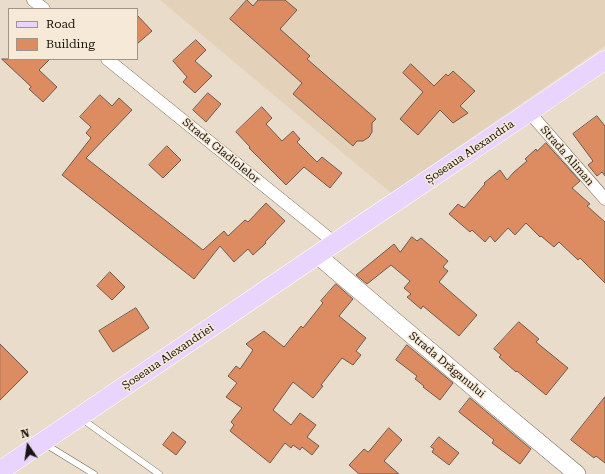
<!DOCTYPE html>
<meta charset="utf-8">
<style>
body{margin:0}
#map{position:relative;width:605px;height:474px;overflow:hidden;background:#e9dcca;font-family:"Roboto Serif",serif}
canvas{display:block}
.legend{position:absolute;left:8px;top:8px;width:130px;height:52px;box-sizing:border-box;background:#f6e9d7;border:1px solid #9e9487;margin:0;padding:5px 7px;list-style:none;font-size:12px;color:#19150e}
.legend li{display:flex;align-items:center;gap:8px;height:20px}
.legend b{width:20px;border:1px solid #9e9487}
.north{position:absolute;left:8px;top:426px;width:40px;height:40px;-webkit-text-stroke:3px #f6e9d7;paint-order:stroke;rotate:347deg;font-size:11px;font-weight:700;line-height:16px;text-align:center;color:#19150e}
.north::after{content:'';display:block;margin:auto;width:14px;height:18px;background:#19150e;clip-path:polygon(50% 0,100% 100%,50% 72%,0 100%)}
</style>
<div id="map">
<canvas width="605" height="474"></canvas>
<ul class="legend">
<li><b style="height:5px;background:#e9d4fe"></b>Road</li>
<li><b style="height:11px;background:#dd8c62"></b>Building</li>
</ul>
<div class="north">N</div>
</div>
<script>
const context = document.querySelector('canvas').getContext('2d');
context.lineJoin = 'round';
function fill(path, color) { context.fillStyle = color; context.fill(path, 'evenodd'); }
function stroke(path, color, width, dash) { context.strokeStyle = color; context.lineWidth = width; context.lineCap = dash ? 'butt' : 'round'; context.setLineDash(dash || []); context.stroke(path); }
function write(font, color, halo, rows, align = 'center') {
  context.font = font + ' "Roboto Serif",serif'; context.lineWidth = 3; context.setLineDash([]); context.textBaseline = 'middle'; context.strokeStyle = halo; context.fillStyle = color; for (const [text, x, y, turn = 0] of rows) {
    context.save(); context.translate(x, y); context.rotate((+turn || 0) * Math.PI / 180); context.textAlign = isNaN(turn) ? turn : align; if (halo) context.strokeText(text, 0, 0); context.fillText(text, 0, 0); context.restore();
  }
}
const built = new Path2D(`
 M160,0h445v46l-214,147z`);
const building = new Path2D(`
 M247,0l6,6 5,-6h27l12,10 -17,19 30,27 -3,3 69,60 -4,4v9l-3,5 -6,4h-6l-4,5 -60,-52 9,-11 -72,-64z
 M137,15l15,16 -15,13z
 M196,40l10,10 -11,11 17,15 -17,17 -12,-11 4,-5 -14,-16z
 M2,59h48l-11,11 18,17 -14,15 -14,-13 2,-2z
 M411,64l23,22 12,-12 2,2 5,-5 22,20 -15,15 8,7 -15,10 -13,-13 -22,25 -18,-16 23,-27 -20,-19z
 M208,93l13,11 -15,18 -13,-12z
 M100,95l12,11 7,-8 13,12 -46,48 117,92 21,-19 4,5 17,-16 3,2 18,-19 19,18 -20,21 1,1 -13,12 -5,-6 -14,13 -14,-16 -26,33 -132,-104 29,-37 -5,-5 5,-6 -11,-10z
 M262,107l10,11 -6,6 16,17 11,-10 7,8 -3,3 20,20 5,-5 20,16 -12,15 -26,-21 -18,18 -37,-37 1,-1 -14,-15z
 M597,116l8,10v50l-3,-4 -5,4 -9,-11 5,-4 -20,-27z
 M546,143l34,38 -8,7 18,16 -3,2 18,16v61l-25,-25 -2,2 -19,-18 -5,5 -13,-11 -1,1 -14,-14 -11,12 -7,-7 -13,14 -5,-6 -5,6 -13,-12 -2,2 -21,-18 9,-10 4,3v-1l2,2 21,-24 -1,-1 16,-13 7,10 7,-8 13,-11 -2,-2 11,-10 1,2z
 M167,146l14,14 -18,18 -14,-13z
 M412,237l5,4 4,-3 27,23 -5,6 5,4 -9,11 38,33 -18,21 -36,-30 -2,3 -14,-12 4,-3 -7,-6 6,-7 -19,-16 -24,19 -11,-9 38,-31 6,8z
 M110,272l15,15 -13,13 -15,-14z
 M336,284l17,15 -14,17 27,22 -10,13 5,4 -8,10 -11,-7 -21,27 2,1 -10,12 -20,-16 -20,28 18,15 9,-12 16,12 -9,12 12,9 -7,9 -10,-8 -2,3 -7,-5 -2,3 -6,-5 -15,20 -40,-32 4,-6 -3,-3 11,-14 -16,-11 11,-14 -9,-7 8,-10 4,3 13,-19 -7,-6 18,-13 20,16 17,-21 2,2 20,-25 -2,-2z
 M136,308l13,20 -36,24 -14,-21z
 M519,322l20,17 -3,3 32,26 -22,27 -29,-24 -1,1 -17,-15 2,-2 -7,-6z
 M0,344l28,28 -28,28z
 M407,345l46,38 -13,17 -17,-13 1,-1 -9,-7 2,-3 -21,-16z
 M605,397v66l-9,-7 -2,2 -23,-18z
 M470,398l61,51 -11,15 -28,-21 2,-3 -35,-28z
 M389,428l13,12 -18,21 15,13h-40l-10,-9 15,-16 4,3z
 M173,432l13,10 -10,13 -13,-10z
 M439,437l20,16 -10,12 -17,-13 2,-3 -3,-2z`);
const lane = new Path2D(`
 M82,419l77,55
 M45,444l49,30`);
const street = new Path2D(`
 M33,0l11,9
 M107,59l228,184
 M529,112l76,87`);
const secondary = new Path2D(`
 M317,255l170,144 90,75`);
const primary = new Path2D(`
 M0,471l367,-250 162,-109 76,-52`);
const streetNames = [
 ["Strada Gladiolelor",221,151,39],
 ["Șoseaua Alexandria",470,152,-34],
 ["Strada Aliman",567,156,49],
 ["Șoseaua Alexandriei",168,357,-34],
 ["Strada Drăganului",447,365,40]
];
fill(built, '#e3d2b9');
fill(building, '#dd8c62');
stroke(building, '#6d5b52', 1);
stroke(lane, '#726757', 7);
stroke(street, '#726757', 13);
stroke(secondary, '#726757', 18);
stroke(primary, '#fff', 20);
stroke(lane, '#fff', 6);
stroke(street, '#fff', 12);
stroke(secondary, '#fff', 17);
stroke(primary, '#e9d4fe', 19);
write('11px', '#19150e', '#f6e9d7', streetNames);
</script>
